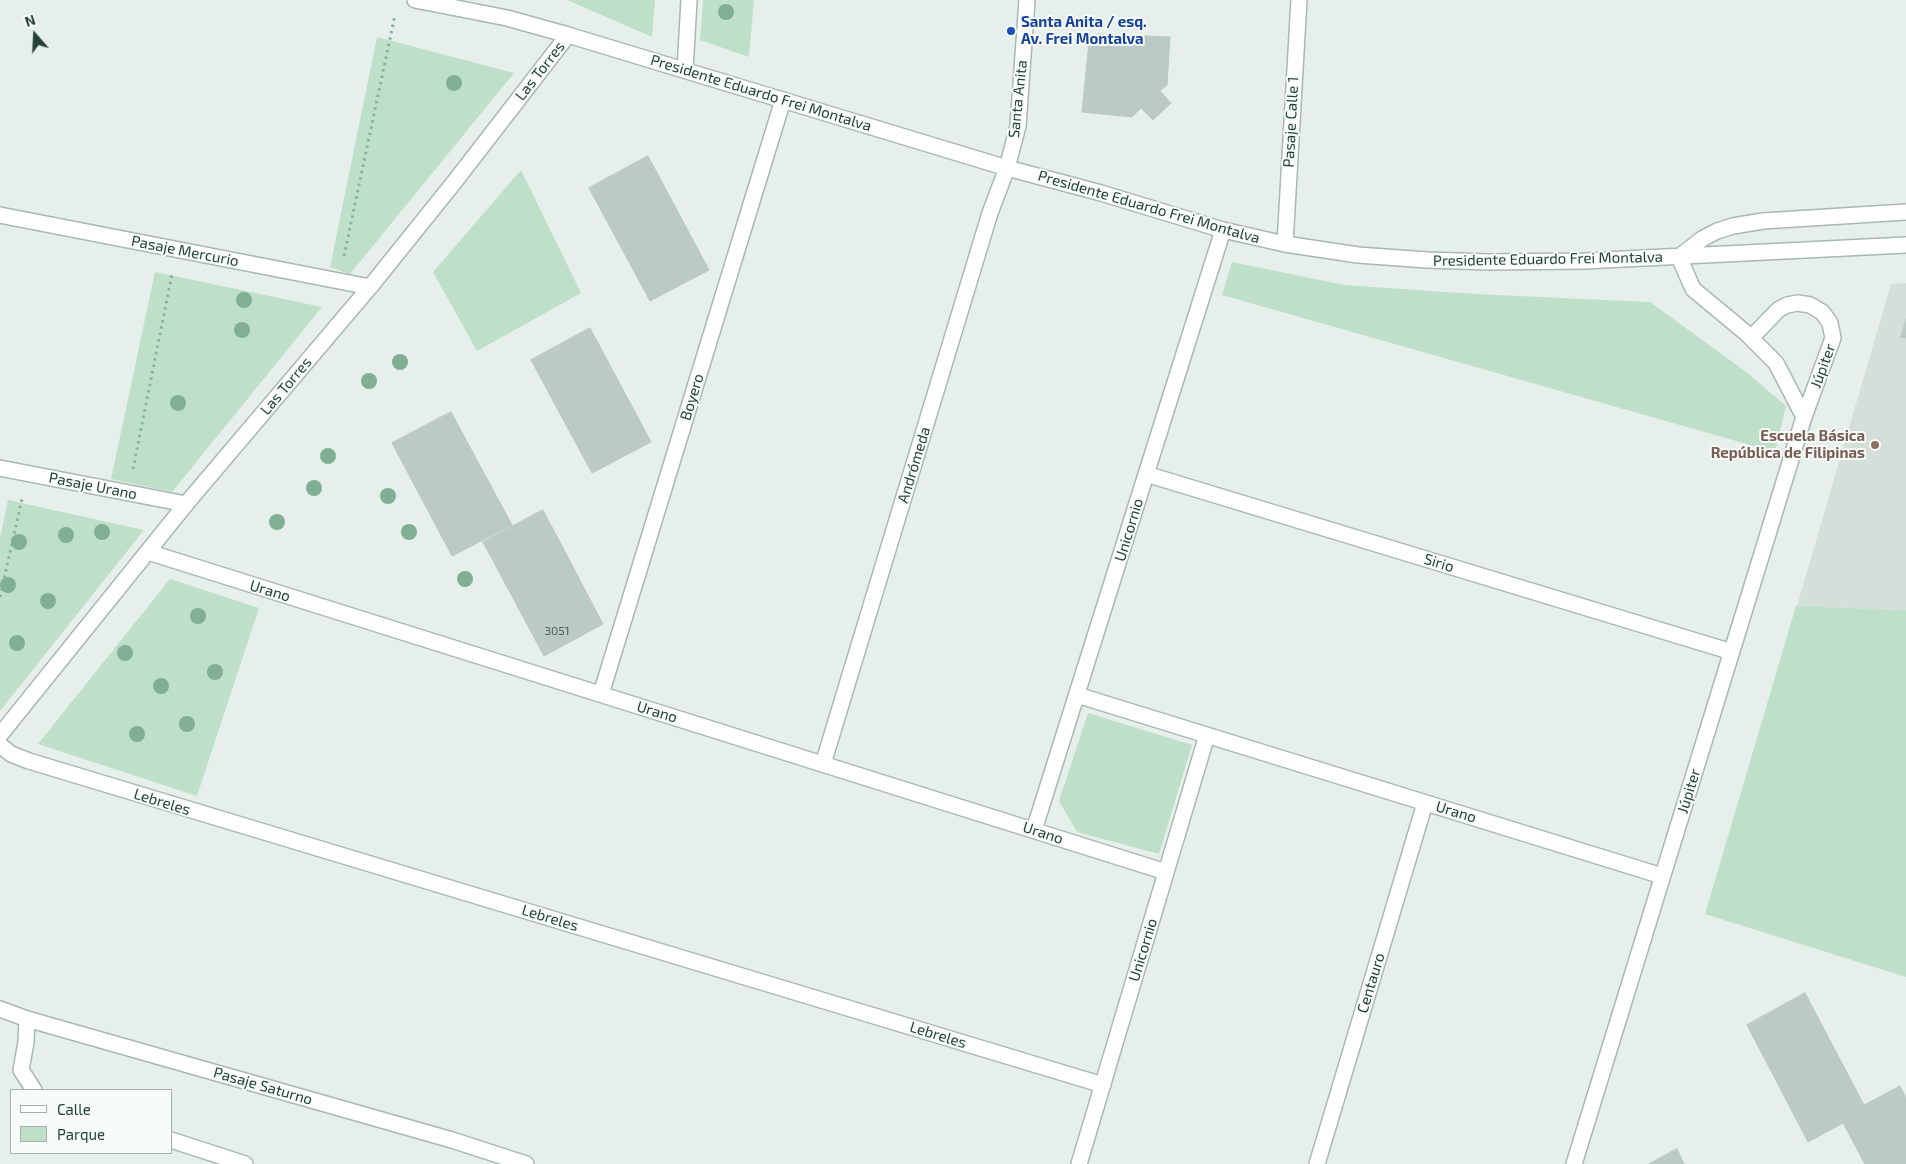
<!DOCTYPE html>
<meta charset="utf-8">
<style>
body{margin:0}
#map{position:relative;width:1906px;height:1164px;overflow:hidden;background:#e6efeb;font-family:"Exo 2",sans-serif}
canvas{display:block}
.legend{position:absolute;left:10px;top:1089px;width:162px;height:65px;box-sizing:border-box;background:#f7fbf9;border:1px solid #a3b1ad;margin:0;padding:6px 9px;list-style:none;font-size:15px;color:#24423a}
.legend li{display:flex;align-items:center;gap:10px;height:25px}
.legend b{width:25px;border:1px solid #a3b1ad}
.north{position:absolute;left:10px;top:10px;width:50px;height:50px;-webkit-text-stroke:4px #f7fbf9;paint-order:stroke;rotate:341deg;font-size:14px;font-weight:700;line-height:20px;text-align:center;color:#24423a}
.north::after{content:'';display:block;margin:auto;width:18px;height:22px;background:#24423a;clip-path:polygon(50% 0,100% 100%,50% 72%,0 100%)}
</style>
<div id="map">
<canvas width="1906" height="1164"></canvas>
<ul class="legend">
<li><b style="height:6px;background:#fff"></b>Calle</li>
<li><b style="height:14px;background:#bfe0c8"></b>Parque</li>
</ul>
<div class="north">N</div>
</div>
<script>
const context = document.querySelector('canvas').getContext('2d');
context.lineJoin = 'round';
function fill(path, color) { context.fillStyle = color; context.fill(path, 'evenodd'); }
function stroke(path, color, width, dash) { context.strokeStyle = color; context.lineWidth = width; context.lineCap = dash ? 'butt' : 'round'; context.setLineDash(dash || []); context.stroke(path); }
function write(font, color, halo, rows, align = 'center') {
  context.font = font + ' "Exo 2",sans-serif'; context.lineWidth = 4; context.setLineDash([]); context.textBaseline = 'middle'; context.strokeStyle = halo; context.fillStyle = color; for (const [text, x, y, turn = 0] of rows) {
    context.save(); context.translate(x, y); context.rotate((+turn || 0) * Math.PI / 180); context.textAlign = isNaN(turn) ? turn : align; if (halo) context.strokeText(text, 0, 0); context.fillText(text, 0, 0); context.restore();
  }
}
const built = new Path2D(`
 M1906,283v327l-109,-4 94,-322z`);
const green = new Path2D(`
 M567,0h88l-3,37z
 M703,0h51l-5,57 -49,-17z
 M377,37l137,36 -164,201 -20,-7z
 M521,170l60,123 -104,58 -44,-79z
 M1232,262l112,23 131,9 175,8 95,69 41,35 -11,46 -553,-157z
 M155,272l167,35 -150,185 -61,-13z
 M8,500l136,30 -144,181v-173z
 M170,579l89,29 -62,188 -159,-52z
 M1796,606l110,4v367l-201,-63z
 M1088,713l104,32 -33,109 -82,-22 -18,-31z`);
const building = new Path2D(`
 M1098,34l72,3 -3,48 -7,6 11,12 -18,17 -12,-12 -9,9 -50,-5 7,-70z
 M648,156l61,114 -59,31 -61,-113z
 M1906,320v18l-5,-1z
 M590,328l61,114 -59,31 -61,-113z
 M451,412l61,113 -60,31 -60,-113z
 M543,510l60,114 -59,32 -61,-114z
 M1805,993l59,112 36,-19 6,12v66h-41l-22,-41 -35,19 -61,-117z
 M1677,1149l7,15h-35z`);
const path = new Path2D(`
 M344,256l51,-241
 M133,469l39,-195
 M0,597l22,-98`);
const service = new Path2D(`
 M27,1019l-1,23 -5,28 13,20
 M171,1140l74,24`);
const minor = new Path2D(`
 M685,70l4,-70
 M0,215l370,72
 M1285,244l14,-244
 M1679,257l14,32 53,44 30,30 28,54
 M0,468l186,36
 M1146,474l586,178
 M148,552l1018,320
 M601,694l182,-594
 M1077,695l585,181
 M0,745l11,9 18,7 1074,324
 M823,764l167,-551 17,-45
 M1034,830l189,-600
 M0,1009l27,10 425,121 74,24
 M1079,1164l128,-429
 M1317,1164l108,-361
 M1574,1164l230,-747 29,-79 -3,-15 -8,-11 -12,-7 -12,-2 -11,2 -9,5 -27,28`);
const tertiary = new Path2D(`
 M415,0l92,18 61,17 439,133 94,25 122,37 62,14 73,11 69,5 61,2 96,-1 322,-16
 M1007,168l11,-42 9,-126
 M1679,257l23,-18 15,-8 16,-5 30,-5 143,-9
 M0,735l186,-231 184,-217 86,-107 112,-145`);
const trees = [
 [726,12],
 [454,83],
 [244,300],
 [242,330],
 [400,362],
 [369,381],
 [178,403],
 [328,456],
 [314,488],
 [388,496],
 [277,522],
 [102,532],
 [409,532],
 [66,535],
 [19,542],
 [465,579],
 [8,585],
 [48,601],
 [198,616],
 [17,643],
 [125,653],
 [215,672],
 [161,686],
 [187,724],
 [137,734]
];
const markers = [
 [1011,31,5,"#1a4fb4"],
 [1875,445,5,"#8d6e63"]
];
const numberNames = [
 ["3051",557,631]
];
const transitNames = [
 ["Santa Anita / esq.",1021,22],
 ["Av. Frei Montalva",1021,39]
];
const streetNames = [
 ["Las Torres",540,71,-52],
 ["Presidente Eduardo Frei Montalva",761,93,17],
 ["Santa Anita",1018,99,-84],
 ["Pasaje Calle 1",1291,122,-87],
 ["Presidente Eduardo Frei Montalva",1149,207,16],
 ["Pasaje Mercurio",185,251,11],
 ["Presidente Eduardo Frei Montalva",1548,259,-1],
 ["Júpiter",1823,366,-70],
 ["Las Torres",286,386,-50],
 ["Boyero",692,397,-73],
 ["Andrómeda",914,465,-73],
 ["Pasaje Urano",93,486,11],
 ["Unicornio",1129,530,-73],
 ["Sirio",1439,563,17],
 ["Urano",270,591,17],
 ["Urano",657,712,17],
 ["Júpiter",1689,791,-73],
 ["Lebreles",162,802,17],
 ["Urano",1456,812,17],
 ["Urano",1043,833,18],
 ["Lebreles",550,918,17],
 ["Unicornio",1143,950,-73],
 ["Centauro",1371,983,-73],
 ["Lebreles",938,1035,17],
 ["Pasaje Saturno",263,1086,16]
];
const educationNames = [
 ["Escuela Básica",1865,436],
 ["República de Filipinas",1865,453]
];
fill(built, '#d4dfda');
fill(green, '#bfe0c8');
fill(building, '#bbcac4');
stroke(building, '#b8c9c2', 1);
stroke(service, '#a8b8b2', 18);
stroke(minor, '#a8b8b2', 18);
stroke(tertiary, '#a8b8b2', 18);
stroke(path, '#86b3a5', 3, [2.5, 4]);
stroke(service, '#fff', 15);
stroke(minor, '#fff', 15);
stroke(tertiary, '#fff', 15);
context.fillStyle = '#80af93';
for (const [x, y] of trees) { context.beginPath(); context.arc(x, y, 8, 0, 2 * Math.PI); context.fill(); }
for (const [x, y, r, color] of markers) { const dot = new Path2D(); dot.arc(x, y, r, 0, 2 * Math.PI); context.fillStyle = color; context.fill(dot); stroke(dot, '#f7fbf9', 2); }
write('12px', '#4a645c', null, numberNames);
write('bold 15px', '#164399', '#f7fbf9', transitNames, 'left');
write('15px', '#24423a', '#f7fbf9', streetNames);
write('bold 15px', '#785e54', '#f7fbf9', educationNames, 'right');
</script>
